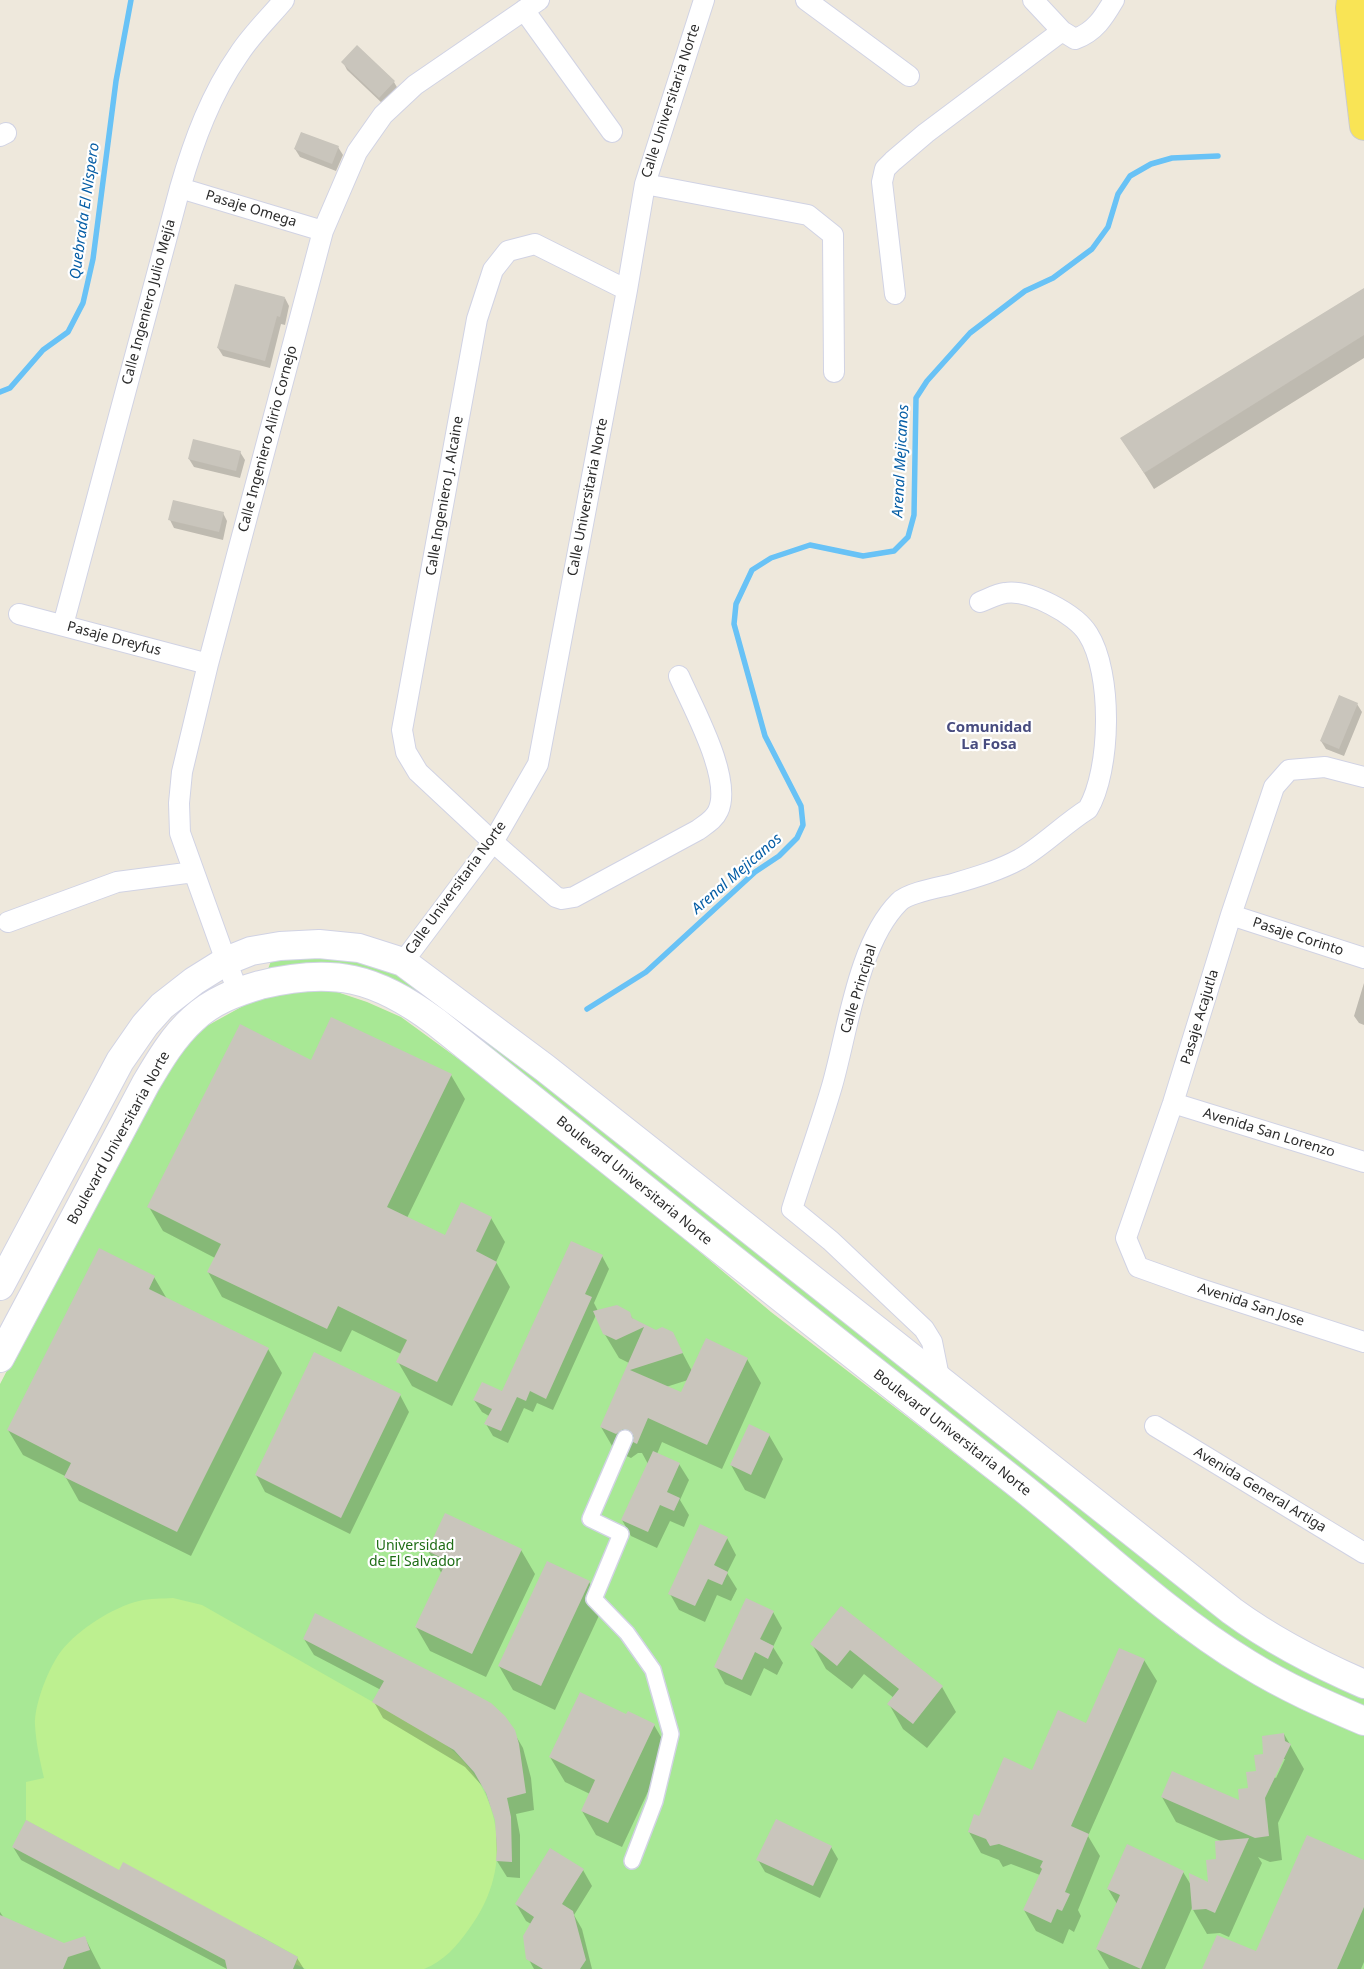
<!DOCTYPE html>
<meta charset="utf-8">
<style>
body{margin:0}
canvas{display:block;background:#eee8dc}
</style>
<canvas width="1364" height="1969"></canvas>
<script>
const context = document.querySelector('canvas').getContext('2d');
context.lineJoin = 'round';
function fill(path, color) { context.fillStyle = color; context.fill(path, 'evenodd'); }
function stroke(path, color, width, dash) { context.strokeStyle = color; context.lineWidth = width; context.lineCap = dash ? 'butt' : 'round'; context.setLineDash(dash || []); context.stroke(path); }
function write(font, color, halo, rows, align = 'center') {
  context.font = font + ' "Noto Sans",sans-serif'; context.lineWidth = 4.5; context.setLineDash([]); context.textBaseline = 'middle'; context.strokeStyle = halo; context.fillStyle = color; for (const [text, x, y, turn = 0] of rows) {
    context.save(); context.translate(x, y); context.rotate((+turn || 0) * Math.PI / 180); context.textAlign = isNaN(turn) ? turn : align; if (halo) context.strokeText(text, 0, 0); context.fillText(text, 0, 0); context.restore();
  }
}
const green = new Path2D(`
 M344,956l53,15 942,717 25,10v15l-137,-74 -805,-636 -152,-29 -2,-5 3,-8z
 M328,989l39,13 34,15 63,46 205,163 102,86 253,195 152,126 66,44 30,17 31,16 61,24v235h-1364v-585l146,-280 50,-72 65,-36z`);
const pitch = new Path2D(`
 M173,1598l29,7 236,134c64,44 79,127 31,190 -12,17 -25,32 -45,40h-118l-11,-5 3,-7 -41,-23 -5,8 -226,-122v-38l18,-4c-4,-17 -8,-35 -9,-53 -1,-20 14,-59 27,-75 16,-20 51,-43 77,-49 11,-3 23,-2 34,-3z`);
const shadow = new Path2D(`
 M343,62l51,20 4,7 -14,16 -37,-35z
 M338,147l5,8 -7,16 -36,-14 -5,-8z
 M1364,289v69l-210,131 -32,-51z
 M285,298l4,8 -4,19 -4,-1 -11,44 -47,-12 -5,-8z
 M240,452l5,8 -5,18 -46,-11 -5,-8z
 M223,513l4,8 -4,19 -49,-12 -4,-8z
 M1357,704l5,8 -18,44 -18,-7 -5,-8z
 M1364,983v42l-5,-2 -5,-7z
 M311,1062l140,13 14,24 -58,119 39,19 45,-19 14,24 -9,20 14,25 -58,119 -40,-20 -14,-24 3,-8 -49,-24 -11,22 -119,-55 -14,-25 7,-14 -52,-27 -14,-24z
 M602,1256l7,13 -15,34 4,8 31,2 5,8 22,10 16,2 20,38 55,-12 14,24 -39,86 -60,-27 -5,12 22,10 10,16 -9,20 9,15 -5,12 -14,-6 -13,27 -26,-12 -9,-16 26,-56 -6,-11h-4l-7,5 -16,-7 -14,-24 28,-64 -10,-5 -15,-25 -8,-18 -43,95 -16,-7 -4,9 -9,-4 -16,35 -15,-7 -7,-12 3,-8 -7,-4 -8,-12 29,-7zM688,1380l-7,14 -15,-7z
 M154,1277l13,22 101,50 14,24 -91,183 -112,-55 -14,-25 -42,-21 -15,-25z
 M400,1395l9,17 -59,122 -85,-42 -9,-17z
 M769,1435l14,24 -18,40 -20,-9 -14,-25z
 M727,1538l9,17 -9,18 10,16 -6,12 -14,-6 -12,27 -26,-12 -9,-16z
 M521,1550l14,24 -49,103 -56,-26 -14,-24 26,-53 -14,-23z
 M589,1582l14,25 -48,103 -42,-20 -14,-24z
 M841,1607l101,80 14,25 -29,36 -24,-19 -14,-25 5,-6 -30,-24 -12,15 -26,-20 -14,-25z
 M773,1612l9,16 -9,19 10,16 -6,12 -13,-7 -13,28 -26,-12 -9,-17z
 M304,1639l209,92 10,17 8,30 3,32 -18,4 4,21v43l-13,-1 -10,-16 -1,-41 -12,-32 -19,-21 -82,-49 -9,-16 7,-12 -67,-35z
 M1144,1660l13,21 -69,155 12,20 -22,54 3,6 -7,16 -5,-3 -6,15 -27,-13 -12,-21 16,-35 -29,-11 -8,3 -4,-7 -18,-7 -12,-21 11,-15 107,-92z
 M627,1716l27,9 14,24 -46,98 -26,-12 -14,-24 8,-17 -25,-12 -15,-25z
 M1284,1734l20,35 -26,54 4,37 -12,2 -12,-5 4,6 -33,74 -9,-4 -13,1 -15,-26 -27,61h-56l-12,-20 20,-45 -9,-15 75,-17 8,13 19,-1 8,-24 5,-18 -47,-20 -14,-25 79,5 8,-13 16,-33zM1283,1759h2l-9,19 -2,-1z
 M13,1847l107,25 177,86 7,11h-77l-206,-109z
 M831,1847l7,12 -18,39 -55,-26 -7,-12z
 M1364,1862v100l-3,7h-158l53,-16z
 M583,1870l9,16 -18,29 8,14 10,40h-58l-6,-11 3,-34 -5,-3 -10,-17z
 M0,1912l4,6 60,27 21,-7 16,31h-101z`);
const stream = new Path2D(`
 M0,392l10,-4 33,-38 25,-18 15,-29 10,-44 23,-178 15,-81
 M587,1009l59,-37 109,-100 24,-16 18,-18 6,-13 -2,-19 -36,-70 -31,-112 2,-20 16,-34 19,-12 39,-13 53,11 31,-5 14,-14 6,-22 2,-117 11,-17 43,-48 55,-42 28,-13 39,-29 16,-22 10,-33 12,-18 21,-12 21,-6 46,-2`);
const building = new Path2D(`
 M357,45l38,36 -16,17 -38,-36z
 M301,132l38,14 -7,18 -38,-15z
 M235,284l50,13 -5,20 -3,-1 -12,45 -48,-13z
 M1364,288v47l-220,138 -24,-35z
 M193,439l48,12 -5,20 -48,-12z
 M173,500l51,12 -5,20 -51,-12z
 M1339,695l19,8 -19,46 -19,-8z
 M331,1017l121,57 -65,133 58,28 16,-33 31,15 -16,34 21,11 -60,120 -41,-20 11,-22 -69,-34 -11,23 -120,-57 14,-28 -74,-37 93,-183 71,36z
 M571,1241l32,14 -18,39 7,3 -46,102 -16,-8 -4,10 -9,-4 -16,34 -17,-7 8,-15 -19,-9 9,-18 20,9z
 M99,1248l56,28 -6,13 120,59 -92,184 -113,-55 7,-14 -64,-33z
 M617,1305l13,7 2,6 24,12 6,-3 11,5 10,21 -53,17 51,22 25,-54 42,20 -41,87 -59,-27 -11,26 -4,-2 1,-6 -5,-6 -6,-1 -7,5 -16,-7 44,-100 -28,13 -13,-6 -10,-23z
 M314,1352l87,42 -60,124 -86,-43z
 M749,1424l21,10 -19,41 -21,-10z
 M653,1451l27,12 -13,29 13,6 -6,13 -14,-6 -12,27 -27,-12z
 M445,1513l77,36 -50,105 -57,-27 32,-67 -20,-9z
 M700,1524l28,13 -14,28 14,7 -6,13 -14,-6 -13,27 -27,-12z
 M547,1561l43,20 -49,105 -43,-20z
 M746,1598l28,13 -14,28 14,7 -6,13 -13,-7 -13,28 -28,-13z
 M841,1606l102,80 -30,38 -26,-20 12,-15 -49,-39 -13,16 -27,-22z
 M315,1613l152,77 24,13 14,13 10,14 4,14 7,49 -19,5 4,19 1,45 -16,-1 1,-11 -2,-30 -9,-27 -12,-21 -20,-22 -82,-48 12,-21 -81,-42z
 M1119,1648l26,11 -74,167 18,8 -24,58 5,2 -8,17 -5,-2 -6,14 -28,-13 19,-41 -2,-2 3,-6 -44,-17 -9,2 -4,-7 -18,-7 6,-18 5,2 25,-59 28,13 26,-60 28,13z
 M580,1692l46,22 2,-3 27,13 -47,99 -27,-12 14,-31 -46,-23z
 M1284,1733l1,8 6,3 -26,54 4,38 -14,2 -94,-41 11,-26 67,29 -1,-11 10,-1 -2,-16 10,-1 -2,-16 9,-1 -1,-18z
 M776,1819l56,27 -19,40 -57,-26z
 M26,1820l93,50 4,-8 175,95 -5,12h-66l-2,-9 -213,-113z
 M1307,1835l57,25v47l-27,62h-135l15,-34 39,16z
 M1249,1838l-34,75 -9,-4 -14,1 -3,-37 19,9 -2,-22 10,-1 -1,-18z
 M1127,1844l57,27 -43,98 -45,-20 24,-54 -13,-6z
 M550,1848l34,21 -22,35 11,7 13,49 -6,9h-37l-17,-10 -3,-23 11,-19 -19,-13z
 M0,1915l64,28 21,-7 5,14 -22,7 -5,12h-63z`);
const pedestrian = new Path2D(`
 M625,1438l-35,81 31,15 -27,65 33,34 26,37 18,64 -16,67 -23,60`);
const minor = new Path2D(`
 M806,0l103,76
 M1033,0l29,31 13,8c20,-7 29,-22 39,-39
 M524,10l88,122
 M0,136l6,-3
 M645,184l163,31 25,20 1,137
 M180,188l143,43
 M627,290l-92,-46 -27,7 -15,19 -16,49 -75,411 4,22 12,20 75,70 63,55 6,2 12,-2 124,-67c8,-6 16,-10 20,-19 15,-32 -25,-103 -39,-135
 M895,294l-13,-112 3,-13 8,-8 33,-28 136,-102
 M19,614l189,50
 M63,625l117,-437c14,-48 31,-94 59,-134 13,-20 30,-36 45,-54
 M1364,777l-39,-10 -36,3 -15,17 -43,128 -58,188 -47,135 12,29 56,20 170,55
 M1231,915l133,43
 M8,922l109,-40 77,-10
 M403,962l90,-120 45,-78 89,-474 18,-106 59,-184
 M238,991l-12,-30 -46,-128 -1,-30 3,-31 26,-108 115,-433 34,-79 26,-37 32,-30 124,-85
 M1173,1103l191,59
 M940,1382l-8,-40 -8,-13 -93,-88 -39,-32c13,-41 28,-82 40,-123 16,-56 26,-143 67,-184 9,-9 37,-14 50,-17 24,-7 49,-14 71,-26 24,-14 44,-35 68,-50 23,-39 25,-136 0,-175 -12,-20 -59,-45 -83,-41 -8,1 -17,6 -25,9
 M1155,1426l209,127`);
const secondary = new Path2D(`
 M0,1286l120,-225 25,-36 17,-19 32,-25 32,-20 25,-10 29,-5 39,-2 40,4 44,14 142,106 687,543c41,30 86,53 132,73
 M0,1358l146,-275c13,-22 27,-46 47,-64 19,-18 43,-27 67,-34 73,-18 116,-8 176,37 190,152 380,305 573,455 80,62 153,135 239,187 37,23 76,40 116,57`);
const primary = new Path2D(`
 M1351,0l-1,8 14,118`);
const streetNames = [
 ["Calle Universitaria Norte",671,101,-72],
 ["Pasaje Omega",251,209,17],
 ["Calle Ingeniero Julio Mejía",149,302,-75],
 ["Calle Ingeniero Alirio Cornejo",268,439,-75],
 ["Calle Ingeniero J. Alcaine",445,496,-80],
 ["Calle Universitaria Norte",588,497,-79],
 ["Pasaje Dreyfus",114,639,15],
 ["Calle Universitaria Norte",456,888,-54],
 ["Pasaje Corinto",1298,937,18],
 ["Calle Principal",859,989,-73],
 ["Pasaje Acajutla",1200,1017,-73],
 ["Avenida San Lorenzo",1269,1133,17],
 ["Boulevard Universitaria Norte",119,1138,-61],
 ["Boulevard Universitaria Norte",634,1181,39],
 ["Avenida San Jose",1251,1305,18],
 ["Boulevard Universitaria Norte",952,1433,38],
 ["Avenida General Artiga",1260,1490,31]
];
const parkNames = [
 ["Universidad",415,1546],
 ["de El Salvador",415,1562]
];
const waterNames = [
 ["Quebrada El Nispero",85,211,-82],
 ["Arenal Mejicanos",901,461,-87],
 ["Arenal Mejicanos",737,874,-41]
];
const neighbourhoodNames = [
 ["Comunidad",989,728],
 ["La Fosa",989,745]
];
fill(green, '#a8e895');
fill(pitch, '#bdf090');
fill(shadow, '#0003');
stroke(stream, '#68c2f6', 5.5);
fill(building, '#c9c5bc');
stroke(pedestrian, '#d1d3e4', 18);
stroke(minor, '#d1d3e4', 22);
stroke(secondary, '#d1d3e4', 30);
stroke(primary, '#ccc', 30);
stroke(pedestrian, '#fff', 15);
stroke(minor, '#fff', 20);
stroke(secondary, '#fff', 28);
stroke(primary, '#f9e455', 28);
write('14px', '#2b2b2b', '#fff', streetNames);
write('14px', '#1f6d16', '#fff', parkNames);
write('italic 15px', '#055da5', '#fff', waterNames);
write('bold 15px', '#484c7f', '#fff', neighbourhoodNames);
</script>
